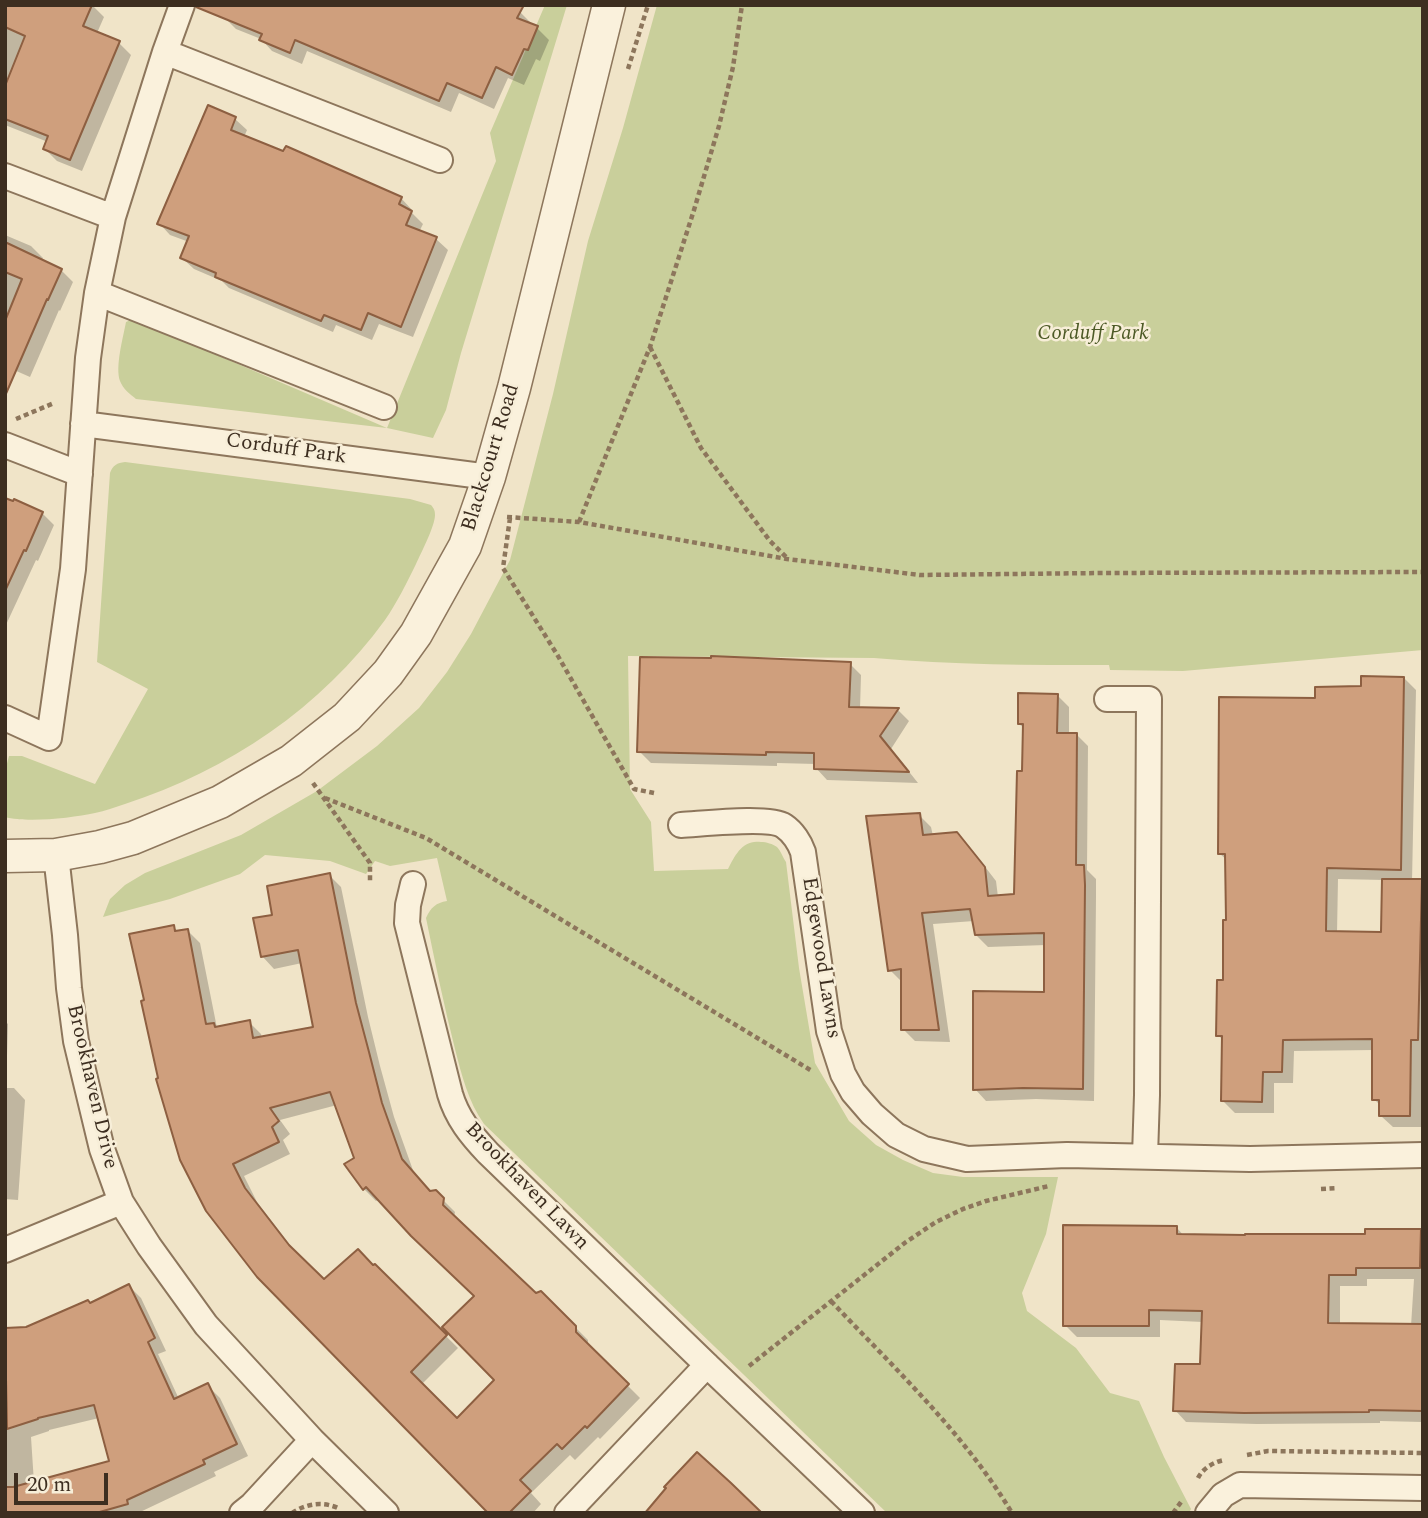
<!DOCTYPE html>
<style>
body{margin:0}
#map{position:relative;width:1428px;height:1518px;overflow:hidden;background:#f0e4c8;font-family:Spectral,serif}
canvas{display:block}
.frame{position:absolute;inset:0;border:7px solid #3d2e20;pointer-events:none}
.scale{position:absolute;left:14px;top:1473px;width:94px;height:32px;box-sizing:border-box;border:4px solid #3d2e20;border-top:0;padding-left:9px;font-size:21px;line-height:24px;white-space:nowrap;color:#3d2e20;-webkit-text-stroke:5px #f7eed8;paint-order:stroke}
</style>
<div id="map">
<canvas width="1428" height="1518"></canvas>
<div class="frame"></div>
<div class="scale">20 m</div>
</div>
<script>
const context = document.querySelector('canvas').getContext('2d');
context.lineJoin = 'round';
function fill(path, color) { context.fillStyle = color; context.fill(path, 'evenodd'); }
function stroke(path, color, width, dash) { context.strokeStyle = color; context.lineWidth = width; context.lineCap = dash ? 'butt' : 'round'; context.setLineDash(dash || []); context.stroke(path); }
function write(font, color, halo, rows, align = 'center') {
  context.font = font + ' Spectral,serif'; context.lineWidth = 5; context.setLineDash([]); context.textBaseline = 'middle'; context.strokeStyle = halo; context.fillStyle = color; for (const [text, x, y, turn = 0] of rows) {
    context.save(); context.translate(x, y); context.rotate((+turn || 0) * Math.PI / 180); context.textAlign = isNaN(turn) ? turn : align; if (halo) context.strokeText(text, 0, 0); context.fillText(text, 0, 0); context.restore();
  }
}
const green = new Path2D(`
 M545,5h22l-106,348 -15,57 -13,28 -46,-10 -251,-29c-6,-5 -13,-10 -16,-18 -5,-14 3,-43 6,-59l7,-3 254,109 109,-267 -6,-28z
 M657,5h766v645l-240,21 -73,-1 -1,-5c-78,0 -157,0 -235,-7l-246,-2 2,133 21,33 3,49 74,-2c7,-14 15,-30 33,-27 5,0 12,2 16,5 4,4 6,11 9,15l13,106 16,95 34,58 27,24 27,15 30,13 30,4h95l-12,57 -24,59 5,18 49,37 34,45 29,8 25,56 27,52 -2,4h-302l-403,-389c-16,-23 -22,-48 -29,-75 -11,-43 -20,-87 -29,-131 5,-11 10,-15 21,-17l-10,-43 -47,8 -15,-5 -9,13 -36,-13 -65,-6 -25,19 -70,25 -67,18 7,-18 15,-14 20,-12 96,-38 76,-44 60,-45 42,-38 28,-36 24,-38 39,-74 43,-166 35,-153 35,-113z
 M125,462l285,37 21,6c3,4 4,5 4,10 0,11 -14,38 -19,49 -9,18 -19,39 -31,56 -64,88 -156,150 -260,184 -10,3 -20,7 -30,9 -23,5 -68,10 -90,4v-46l4,-15h13l73,28 53,-95 -51,-27 13,-189c3,-8 7,-10 15,-11z`);
const shadow = new Path2D(`
 M5,5h87l12,12 -7,16 22,10 12,12 -49,116 -25,-10 -12,-12 3,-7 -43,-17z
 M505,5l15,7 12,12 -1,1 6,3 12,12 -9,21 -4,-2 -12,26 -16,-7 -14,31 -35,-16 -8,19 -144,-61 -5,13 -30,-13 -11,-12 -25,-10 -12,-12z
 M235,119l12,11 -3,7 157,61 11,12 -1,2 12,12 -4,8 17,7 12,11 -35,87 -34,-13 -7,16 -36,-15 -3,7 -104,-44 -7,-7 -28,-12 -12,-11 7,-16 -19,-7 -11,-12z
 M5,235l26,11 12,12 -2,3 20,9 12,12 -13,29 -1,-1 -29,67 -25,-11z
 M5,500l37,13 12,12 -16,36 -2,-1 -31,67z
 M850,664l11,11 -1,34 38,1 11,11 -18,28 27,34 -91,-3 -11,-12v-4l-39,-1v3l-126,-3 -12,-12z
 M1404,678l12,12 -4,191h9l2,2v168l-2,76h-28l-12,-11v-10l-7,-7v-49l-80,1 -1,32h-19v30h-39l-12,-12v-61l-5,-5 7,-53 3,-60 -1,-62 -7,-6 97,-154zM1338,879l46,1 -2,54 -45,-1z
 M1057,695l12,12v27h7l12,12 -1,124 9,9v19l-2,203 -58,-2 -50,2 -11,-12 70,-96 1,-48 -58,2 -12,-12 -2,-14 -41,3 17,118 -35,-1 -12,-12v-46l-13,-13 29,-155 12,12 2,9 23,-2 13,12 27,35 2,16 17,-1 9,-124 1,-43 -6,-5z
 M329,875l12,12 27,130 12,49 14,51 20,56 17,19h4l20,20 -1,6 81,77 40,32 13,13v6l52,52 -40,41 -2,-2 -23,23 -5,-5 -39,38 10,11 -8,9h-42l-233,-237 -84,-349 5,6 9,-2 12,12 17,85 32,-6 12,12 1,4 53,-10 -13,-65 -28,6 -12,-13 12,-40zM337,1105l19,54 8,30 12,12 3,-2 103,101 14,80 -39,40 -36,-35 37,-37 -83,-82 -51,16 -24,-24 -43,-56 -13,-26 46,-22 -7,-14 7,-6 -10,-14z
 M5,1021l3,3 -2,64h8l11,12 -7,100 -13,-1z
 M1177,1228l7,8h183v-6h56v192l-43,-1v2l-123,1 -71,-2 -11,-12 27,-44 1,-44 -43,-2v17h-83l-12,-12zM1367,1279h47l-3,47 -71,-1v-39h27z
 M129,1286l12,12 25,53 -8,3 21,45 29,-13 12,12 28,58 -34,16 2,4 -78,37h-133v-184h22l64,-24zM99,1418l12,45 -77,20 -3,-46 18,-6v-1z`);
const building = new Path2D(`
 M5,5h87l-9,21 37,15 -50,119 -27,-11 5,-13 -43,-17v-33l20,-50 -20,-9z
 M196,5h328l-7,13 21,8 -10,24 -4,-1 -12,26 -16,-8 -14,31 -35,-15 -8,18 -144,-61 -5,13 -31,-13 3,-6 -66,-27z
 M208,105l28,12 -5,13 52,21 3,-5 116,51 -3,7 13,7 -6,14 31,12 -36,90 -33,-14 -7,17 -37,-15 -3,6 -106,-44 1,-4 -36,-15 9,-22 -32,-12z
 M5,242l57,27 -14,31 -1,-1 -42,97v-75l17,-42 -17,-7z
 M5,498l8,3 1,-2 29,13 -17,39 -2,-1 -19,41z
 M711,656l140,6 -2,45 50,1 -19,28 29,36 -95,-3v-16l-48,-1v3l-129,-3 3,-95 71,1z
 M1361,676l43,1 -3,193 -74,-2 -1,63 55,1 1,-53h40l-4,161h-7l-1,76h-31v-16h-7v-61l-89,1 -1,32h-19l-1,30 -41,-1 1,-65h-6l1,-56h6v-60h3l-1,-66h-7l1,-157 96,1v-11l46,-1z
 M1018,693l40,1 -1,39h20l-1,132h8l1,20 -2,204 -60,-1 -50,2v-99l71,1v-59l-69,2 -5,-26 -48,4 17,117h-38v-61l-13,2 -22,-155 54,-3 3,22 34,-3 28,35 3,29 26,-2 3,-123h5l1,-47h-5z
 M330,873l26,130 13,49 13,51 20,56 28,32 6,-1 8,8 -1,7 93,88 5,-2 35,35v6l53,52 -42,44 -2,-2 -23,23 -5,-5 -37,36 11,11 -22,22h-21l-231,-236 -51,-66 -26,-51 -24,-81 2,-1 -17,-77 3,-1 -15,-66 45,-9 1,6 13,-2 18,95 8,-1 1,4 35,-7 3,18 60,-11 -15,-77 -37,7 -8,-39 19,-3 -5,-29zM330,1092l24,66 -10,6 19,26 3,-3 45,49 63,60 -32,31 52,53 -37,38 -46,-46 36,-37 -72,-71 -2,1 -15,-16 -34,30 -35,-34 -44,-57 -12,-24 46,-22 -7,-15 7,-6 -9,-13z
 M1063,1225l114,1v8l68,1v-1h120v-5h56l-1,39h-64v7h-27l-1,48 95,1v87l-54,-1v2l-125,1 -71,-2 2,-47h25l2,-53 -53,-1v16h-86z
 M129,1284l26,54 -7,4 26,57 34,-16 29,61 -34,16 2,4 -78,36 1,4 -32,9h-91v-26h8l96,-26 -15,-56 -56,13v1l-31,10 -2,-101 21,-1 62,-27 2,3z
 M697,1452l34,31 31,30h-117l21,-25 -2,-1z`);
const path = new Path2D(`
 M628,69l20,-64
 M650,347l51,101 69,93 17,17
 M16,419l38,-16
 M507,517l72,5 208,37 133,16 181,-2 322,-1
 M510,518l-7,50 55,88 76,133 20,4
 M579,522l71,-175 44,-137 25,-84 14,-59 9,-62
 M313,783l57,80v20
 M325,798l101,40 386,233
 M1321,1189l17,-1
 M831,1301c63,67 133,132 181,212
 M749,1366l157,-124 30,-20 27,-13 23,-8 63,-15
 M1247,1455l21,-4 155,2
 M1198,1478c5,-10 16,-16 26,-18
 M292,1513c15,-10 32,-12 48,-4
 M1173,1513l8,-11`);
const minor = new Path2D(`
 M165,52l275,108
 M5,176l108,41
 M97,293l287,114
 M83,424l406,53
 M5,445l75,29
 M1107,699h42l-2,396 -2,61
 M5,718l44,20 24,-169 15,-211 9,-65 16,-76 52,-165 17,-47
 M681,825c21,-1 88,-9 103,1 9,6 16,17 19,26l26,179 14,43 10,18 19,22 24,21 28,14 43,10 100,-4 183,4 173,-4
 M56,855l9,80 4,53 7,53 26,108 19,53 28,44 57,79 106,115 74,73
 M413,884l-5,21 -1,18 43,171c7,24 21,41 38,59l219,212 155,148
 M5,1250l116,-48
 M242,1513l10,-8 60,-65
 M567,1513l140,-148
 M1208,1513l15,-18 17,-10 183,3`);
const tertiary = new Path2D(`
 M5,856l51,-1 44,-8 33,-9 87,-36 71,-41 56,-44 41,-44 28,-39 49,-88 24,-69 25,-89 95,-383`);
const parkNames = [
 ["Corduff Park",1093,335]
];
const streetNames = [
 ["Corduff Park",286,450,8],
 ["Blackcourt Road",492,458,-73],
 ["Edgewood Lawns",820,958,81],
 ["Brookhaven Drive",91,1087,77],
 ["Brookhaven Lawn",526,1187,46]
];
fill(green, '#c9cf9b');
fill(shadow, '#0003');
fill(building, '#cf9f7d');
stroke(building, '#8d5f41', 2);
stroke(minor, '#8d765c', 28);
stroke(tertiary, '#8d765c', 35);
stroke(path, '#8d765c', 4.5, [5, 3.5]);
stroke(minor, '#faf1dc', 24);
stroke(tertiary, '#faf1dc', 32);
write('italic 21px', '#4d5a26', '#f7eed8', parkNames);
write('21px', '#3d2e20', '#f7eed8', streetNames);
</script>
